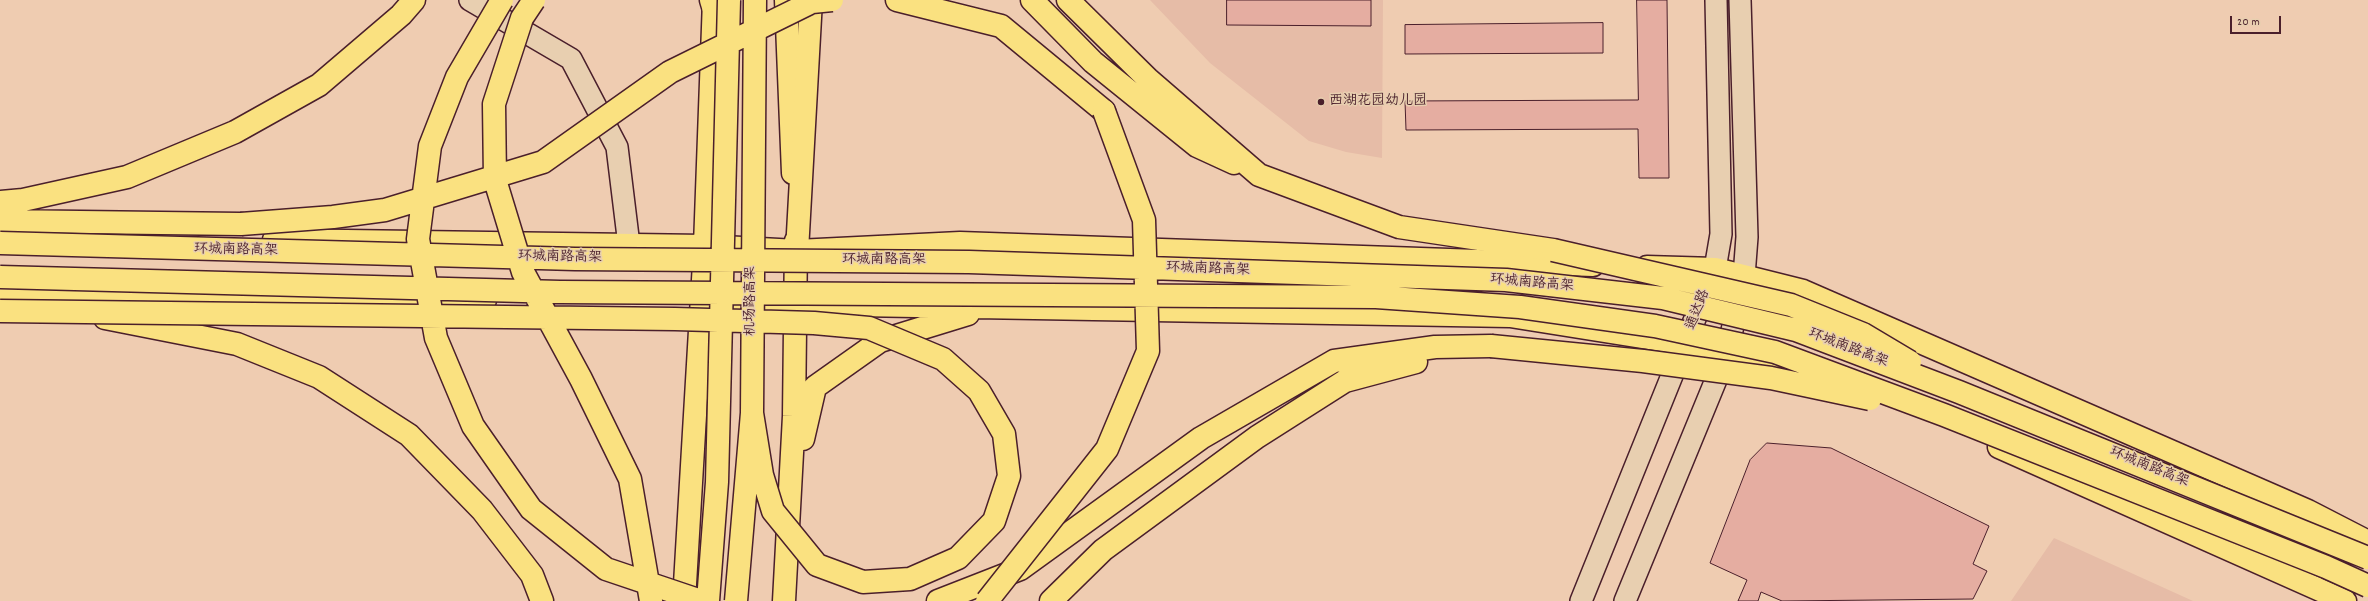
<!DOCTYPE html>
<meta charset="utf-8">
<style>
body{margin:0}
#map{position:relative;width:2368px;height:601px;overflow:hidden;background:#efccb1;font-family:Dekko,sans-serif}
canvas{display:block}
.scale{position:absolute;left:2230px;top:16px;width:51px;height:18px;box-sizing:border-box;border:2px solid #4a1f2b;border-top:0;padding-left:5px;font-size:12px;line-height:14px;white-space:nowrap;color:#4a1f2b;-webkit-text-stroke:3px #e8cfb0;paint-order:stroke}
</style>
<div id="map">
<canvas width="2368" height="601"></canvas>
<div class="scale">20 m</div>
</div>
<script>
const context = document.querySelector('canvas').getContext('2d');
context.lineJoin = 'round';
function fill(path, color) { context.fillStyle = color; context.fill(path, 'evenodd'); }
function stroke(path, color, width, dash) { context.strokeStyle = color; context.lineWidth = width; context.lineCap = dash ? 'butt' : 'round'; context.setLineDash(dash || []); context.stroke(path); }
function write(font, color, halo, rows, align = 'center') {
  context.font = font + ' Dekko,"LXGW WenKai TC",sans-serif'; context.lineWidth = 3; context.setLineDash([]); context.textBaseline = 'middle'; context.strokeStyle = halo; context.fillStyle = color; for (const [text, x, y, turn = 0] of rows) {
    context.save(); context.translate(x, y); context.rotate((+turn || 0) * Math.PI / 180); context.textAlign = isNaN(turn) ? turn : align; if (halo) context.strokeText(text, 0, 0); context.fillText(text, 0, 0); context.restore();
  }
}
const built = new Path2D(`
 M1150,0h233l-1,158 -36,-6 -37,-11 -99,-78z
 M2054,538l139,63h-182z`);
const building = new Path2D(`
 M1227,0h144v26l-144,-1z
 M1637,0h30l2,178h-30l-1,-49 -232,1 -1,-29 233,-1z
 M1603,23v30l-198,1v-29z
 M1767,443l64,5 158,78 -16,38 14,7 -14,28 -191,2 -21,-9 -3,9h-20l9,-21 -37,-17 40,-103z`);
const minor = new Path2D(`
 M470,0l101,59 46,88 12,98
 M1581,601l134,-332 6,-35 -5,-234
 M1625,601l102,-248 17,-77 3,-39 -7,-237`);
const major = new Path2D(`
 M786,0l7,173
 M274,240l431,6 92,5 163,-8 633,22
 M1647,267l68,2 88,22 505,220 60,31
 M0,298l485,2
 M737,303l773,13 176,28 123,28
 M803,439l12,-52 65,-46 88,-27
 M1999,447l346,154
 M684,601l21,-355 9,-246
 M784,601l10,-185 2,-175`);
const highway = new Path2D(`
 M711,0l3,10
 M897,0l104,26 103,85
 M1032,0l61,62 104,84 37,17
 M1068,0l80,79 111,96 140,52 154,23
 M0,202l23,-2 104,-23 108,-45 84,-47 82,-70 13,-15
 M0,221l241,3
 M797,251l14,-251
 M105,318l132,26 82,33 90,58 73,75 50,65 10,26
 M938,601l82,-32 181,-131 133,-77 101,-14 56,-1
 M1051,601l52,-51 154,-113 88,-56 71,-19`);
const highwayBridge = new Path2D(`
 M502,0l-45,77 -27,69 -12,93 18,99 37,88 58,83 75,60 95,32
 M534,0l-12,18 -28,86 1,76 28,92 58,107 49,100 21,122
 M241,224l92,-7 52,-7 158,-48 127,-90 142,-70 20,-2
 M0,243l575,16 394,3 269,9 268,9 157,18 133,32 163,62 409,166
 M1553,250l238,55 72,29 47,28
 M0,277l560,15 816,5 144,10 135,19 120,26 169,63 382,152 42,19
 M0,311l675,8 139,4 55,5 74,31 36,32 25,43 5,42 -15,45 -36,37 -48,21 -47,3 -46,-17 -44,-54 -11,-36 -10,-62
 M1491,346l152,15 128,17 99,21
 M708,601l9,-119 12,-482
 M736,601l16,-188 3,-413
 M987,601l120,-152 41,-98 -4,-131 -40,-109`);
const markers = [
 [1321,102,4,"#4a1f2b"]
];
const poiNames = [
 ["西湖花园幼儿园",1329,102]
];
const streetNames = [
 ["环城南路高架",236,251,1],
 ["环城南路高架",560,258,1],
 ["环城南路高架",884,261],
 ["环城南路高架",1208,270,2],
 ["环城南路高架",1532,284,5],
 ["机场路高架",752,301,-90],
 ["通达路",1699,310,-69],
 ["环城南路高架",1848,349,21],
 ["环城南路高架",2149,468,22]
];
fill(built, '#e6bca7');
fill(building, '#e5ada1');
stroke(building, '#4a1f2b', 1);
stroke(minor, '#4a1f2b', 24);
stroke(major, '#4a1f2b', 25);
stroke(highway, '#4a1f2b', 25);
stroke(minor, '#e8cfb0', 21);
stroke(major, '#fae180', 22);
stroke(highway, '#fae180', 22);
stroke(highwayBridge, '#4a1f2b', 25, []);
stroke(highwayBridge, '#fae180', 22);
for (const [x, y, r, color] of markers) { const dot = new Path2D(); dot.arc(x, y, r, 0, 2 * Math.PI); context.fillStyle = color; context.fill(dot); stroke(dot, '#e8cfb0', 1.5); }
write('14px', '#4a1f2b', '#e8cfb0', poiNames, 'left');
write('14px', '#4a1f2b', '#e8cfb0', streetNames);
</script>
